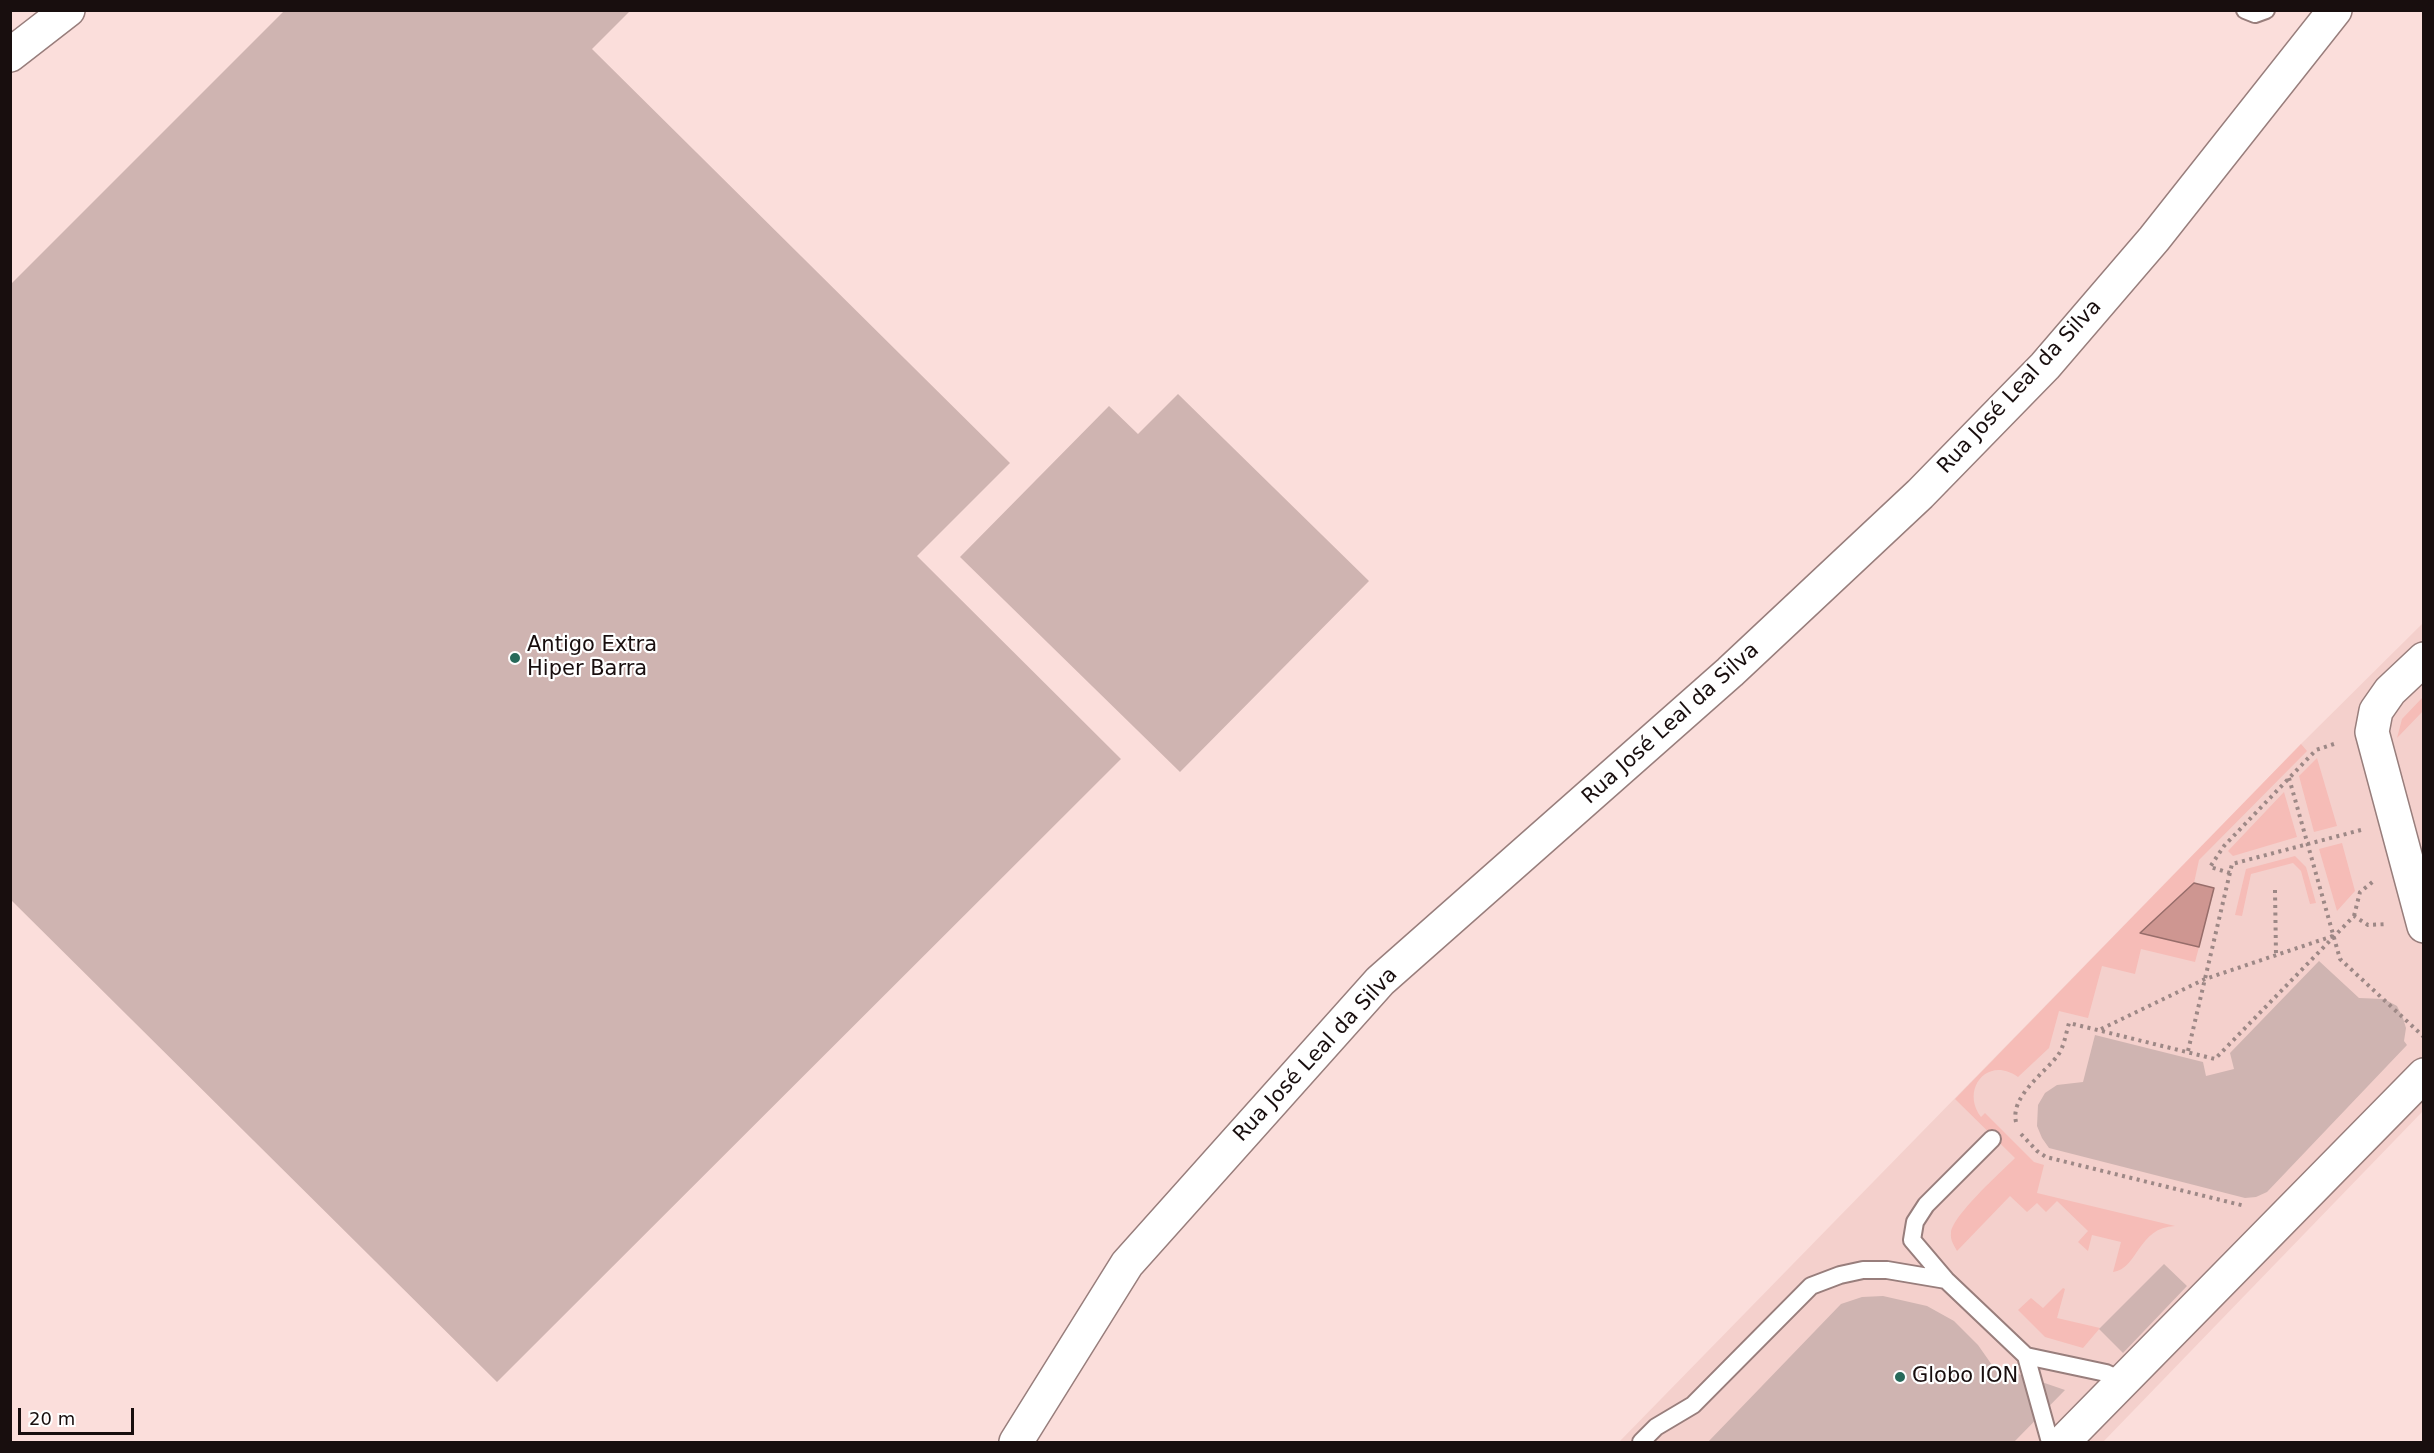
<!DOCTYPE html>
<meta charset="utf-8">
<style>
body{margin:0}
#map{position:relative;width:2434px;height:1453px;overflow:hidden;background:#fbdedb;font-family:"DejaVu Sans",sans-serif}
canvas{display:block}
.frame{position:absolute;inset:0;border:12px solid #180e0e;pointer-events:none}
.scale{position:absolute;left:18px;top:1408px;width:116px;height:27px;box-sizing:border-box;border:3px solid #180e0e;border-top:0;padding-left:8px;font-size:18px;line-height:21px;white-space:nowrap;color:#180e0e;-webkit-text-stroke:4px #fff;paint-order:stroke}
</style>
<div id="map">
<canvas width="2434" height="1453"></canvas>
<div class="frame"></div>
<div class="scale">20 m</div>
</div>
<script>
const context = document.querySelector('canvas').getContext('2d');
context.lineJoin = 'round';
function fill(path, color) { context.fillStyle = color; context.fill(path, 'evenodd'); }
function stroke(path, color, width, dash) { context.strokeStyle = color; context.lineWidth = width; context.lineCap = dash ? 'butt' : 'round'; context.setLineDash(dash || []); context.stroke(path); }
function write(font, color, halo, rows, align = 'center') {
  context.font = font + ' "DejaVu Sans",sans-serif'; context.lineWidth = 4.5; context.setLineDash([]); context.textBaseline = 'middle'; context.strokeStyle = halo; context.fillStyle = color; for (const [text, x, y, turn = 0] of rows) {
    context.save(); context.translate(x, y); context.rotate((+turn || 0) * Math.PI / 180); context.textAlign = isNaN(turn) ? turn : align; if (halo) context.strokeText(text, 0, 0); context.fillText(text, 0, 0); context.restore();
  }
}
const built = new Path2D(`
 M2423,623v488l-320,331h-484l682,-698z`);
const green = new Path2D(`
 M2423,697v14l-26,27 5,-19z
 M2301,744l6,7 -108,109 -5,23 -53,50 58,14 -4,15 -54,-13 -6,25 -33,-8 -14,52 -29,-7 -10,37 -31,29c-30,-22 -58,12 -37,40l4,-4 49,49 10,3 -7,28 138,33c-37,1 -37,43 -62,46l8,-30 -29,-7 -4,16 -10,-9 10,-11 -31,-30 -11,11 -9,-9 -10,9 -17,-16 -53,55c-3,-6 -7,-11 -6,-18 1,-17 50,-61 64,-75l-60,-59z
 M2317,758l20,68 -23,6 -15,-56z
 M2284,792l13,45 -64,19 -5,-5z
 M2342,843l13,48 -18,20 -18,-62z
 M2295,856l11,11 10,36 -6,1 -9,-33 -8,-8 -42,11 -9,42 -7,-1 11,-46z
 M2063,1288l2,1 -8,29 43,10 -17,20 -38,-11 -27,-27 13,-12 12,10z`);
const water = new Path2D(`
 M2194,883l20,5 -15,59 -59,-14z`);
const building = new Path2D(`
 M285,10h346l-39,39 418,414 -93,93 204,203 -624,623 -487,-483v-614z
 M1178,394l191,187 -189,191 -220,-215 149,-151 29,28z
 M2319,961l40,37 25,1 13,7 6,12 3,10 -2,13 3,4 -140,147 -11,5 -11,1 -196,-50 -7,-10 -5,-12 1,-21 7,-12 12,-8 26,-3 12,-47 108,27 3,14 28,-7 -4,-16z
 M2164,1264l23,22 -64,67 -24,-24z
 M1883,1296l44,10 27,15 24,24 14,20 73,25 -51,52h-306l133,-138 21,-7z`);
const path = new Path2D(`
 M2289,778l51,181 84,78
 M2230,873l-20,-6 14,-21 92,-96 21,-7
 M2275,890l1,65
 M2354,916l6,-24 15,-12
 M2101,1029l104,-50 128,-43
 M2188,1051l44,-187 129,-34
 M2016,1122c-6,-26 29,-49 42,-67 6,-8 8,-22 11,-32l146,36 139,-143 14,9 20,-1
 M2021,1134l16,17 9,6 199,49`);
const service = new Path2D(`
 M2245,10l10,4 11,-4
 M1992,1139l-66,66 -11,17 -3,18 34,40 80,76 24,86
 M2026,1356l80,17 17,8
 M1641,1442l15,-15 37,-22 118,-119 29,-11 23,-5h24l59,10`);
const minor = new Path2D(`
 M10,55l58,-45
 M2424,659l-34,32 -14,20 -4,21 52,194
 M1016,1442l111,-178 253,-283 350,-309 190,-178 125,-128 109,-127 181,-229
 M2063,1442l361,-367`);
const markers = [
 [515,658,6,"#276959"],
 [1900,1377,6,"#276959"]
];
const streetNames = [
 ["Rua José Leal da Silva",2020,387,-47],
 ["Rua José Leal da Silva",1671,724,-42],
 ["Rua José Leal da Silva",1316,1055,-47]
];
const poiNames = [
 ["Antigo Extra",527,646],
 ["Hiper Barra",527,670],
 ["Globo ION",1912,1377]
];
fill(built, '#f4d0cc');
fill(green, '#f6bcb7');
fill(water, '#ce9691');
stroke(water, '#976d6a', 1.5);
fill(building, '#cfb4b1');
stroke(service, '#987e7c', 20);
stroke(minor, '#987e7c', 36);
stroke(path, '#9d8886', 4, [3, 4.5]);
stroke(service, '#fff', 16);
stroke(minor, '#fff', 33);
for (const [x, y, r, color] of markers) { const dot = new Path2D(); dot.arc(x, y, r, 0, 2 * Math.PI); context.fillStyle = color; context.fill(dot); stroke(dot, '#fff', 2); }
write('21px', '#180e0e', '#fff', streetNames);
write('21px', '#180e0e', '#fff', poiNames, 'left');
</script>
